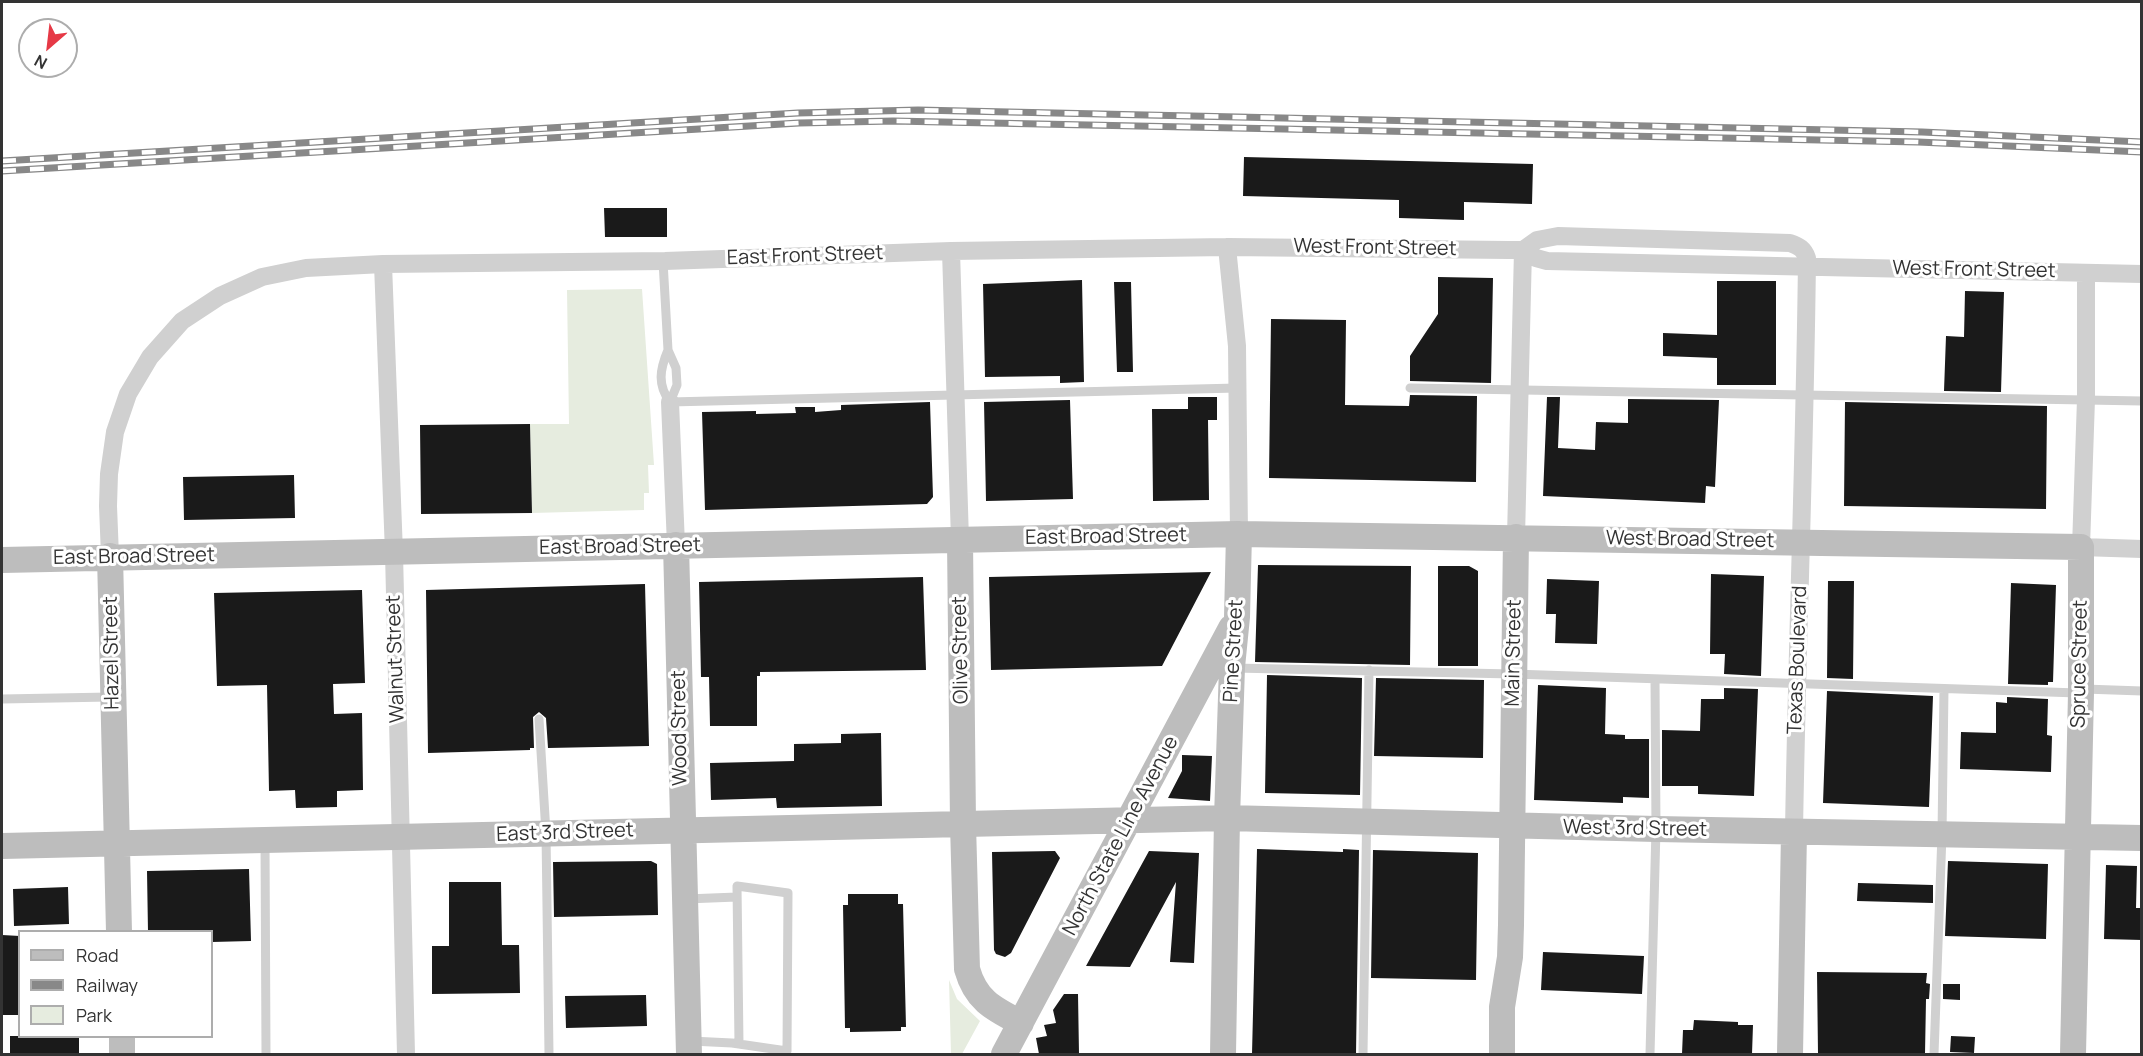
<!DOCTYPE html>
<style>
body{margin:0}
#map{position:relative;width:2143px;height:1056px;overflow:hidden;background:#fff;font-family:Manrope,sans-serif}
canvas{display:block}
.frame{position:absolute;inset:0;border:3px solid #333;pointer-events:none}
.legend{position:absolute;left:18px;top:930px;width:195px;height:108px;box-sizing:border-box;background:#fff;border:2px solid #adadad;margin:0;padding:8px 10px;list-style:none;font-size:18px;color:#333}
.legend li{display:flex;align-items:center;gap:12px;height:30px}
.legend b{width:30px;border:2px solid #adadad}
.north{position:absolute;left:18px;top:18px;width:60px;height:60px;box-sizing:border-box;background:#fff;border:2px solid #adadad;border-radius:50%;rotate:208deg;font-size:16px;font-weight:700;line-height:24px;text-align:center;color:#333}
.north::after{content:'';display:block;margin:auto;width:21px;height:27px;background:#e63946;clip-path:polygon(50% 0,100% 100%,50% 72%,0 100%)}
</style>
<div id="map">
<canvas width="2143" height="1056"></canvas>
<div class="frame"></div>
<ul class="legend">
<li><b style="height:8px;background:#bdbdbd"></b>Road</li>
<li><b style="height:8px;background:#888"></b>Railway</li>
<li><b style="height:16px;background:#e6ecdf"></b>Park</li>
</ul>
<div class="north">N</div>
</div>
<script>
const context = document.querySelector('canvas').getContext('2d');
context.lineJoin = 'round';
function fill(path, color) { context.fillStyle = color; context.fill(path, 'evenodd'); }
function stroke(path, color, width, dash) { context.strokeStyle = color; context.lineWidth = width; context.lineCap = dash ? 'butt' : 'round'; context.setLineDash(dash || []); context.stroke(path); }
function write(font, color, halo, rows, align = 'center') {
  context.font = font + ' Manrope,sans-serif'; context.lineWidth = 6; context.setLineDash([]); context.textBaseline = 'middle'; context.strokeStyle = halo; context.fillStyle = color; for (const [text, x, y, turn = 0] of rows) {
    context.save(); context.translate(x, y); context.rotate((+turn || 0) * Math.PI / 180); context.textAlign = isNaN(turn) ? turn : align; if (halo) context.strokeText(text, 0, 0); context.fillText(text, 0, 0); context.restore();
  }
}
const green = new Path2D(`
 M642,289l12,176h-6l1,28h-5v17l-112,3 -2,-89h39l-2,-134z
 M949,980l8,19 23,22 -18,33h-11z`);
const building = new Path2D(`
 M1244,157l289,7 -1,40 -68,-2v18l-65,-2v-18l-156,-4z
 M604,208h63v29h-62z
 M1438,277l55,1 -2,105 -81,-2v-25l28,-42z
 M1082,280l2,102 -24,1v-7l-75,1 -2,-93z
 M1717,281h59v104h-59v-27l-54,-2v-23l54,2z
 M1114,282h17l2,90h-16z
 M1965,291l39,1 -3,100 -57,-1 2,-55 18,1z
 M1271,319l75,1 -1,85 64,1 1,-11 67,1 -1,86 -207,-4z
 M1188,397h29v23h-9l1,80 -56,1 -1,-92h36z
 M1547,397h13l-2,51 37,2 1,-28 32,1v-24l91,1 -4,87 -9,-1 -1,17 -162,-7z
 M1070,400l3,99 -87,2 -2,-99z
 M930,402l3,95 -6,7 -222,6 -3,-98 54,-1v3l40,-1 -1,-6h20v5l26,-2v-5z
 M1845,402l202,4 -1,103 -202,-3z
 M530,424l2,89 -111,1 -1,-89z
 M294,475l1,43 -111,2 -1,-43z
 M1258,565l153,1 -1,99 -155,-3z
 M1438,566h31l9,5v95h-40z
 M1211,572l-49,94 -171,4 -2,-93z
 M1711,574l53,2 -3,100 -37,-2 1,-20h-15z
 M923,577l3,93 -166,2v4h-3v50h-47l-1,-49h-8l-2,-95z
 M1547,579l52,2 -2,63 -42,-1 1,-29h-10z
 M1828,581h26l-1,98 -26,-1z
 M2011,583l45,2 -3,97h-5v3l-40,-1z
 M645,584l4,162 -101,2 -2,-30 -7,-6 -6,5 1,31h-4v2l-102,3 -2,-163z
 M362,590l3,93 -32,1 1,30 28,-1 1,77 -26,1v16l-41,1 -1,-18 -26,1 -2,-106 -50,1 -3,-93z
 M1267,675l95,3 -2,117 -95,-2z
 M1376,678l108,2 -1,78 -109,-2z
 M1538,685l68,3 -1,46 20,1v4h24v59l-26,-1v6l-89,-3z
 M1724,688l34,1 -4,107 -56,-2v-8h-36v-56l38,1 1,-32h23z
 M1827,691l106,5 -4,111 -106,-4z
 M2007,697l41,2 -1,36 5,1 -1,36 -91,-3 1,-37 35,1v-31l11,1z
 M881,733l1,73 -105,2 -1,-10 -65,2 -1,-37 84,-2v-17l47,-1v-9z
 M1182,755l30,1 -2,45 -42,-3 14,-27z
 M1257,849l86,3v-3l16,1 -3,204h-104z
 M1373,850l105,3 -2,127 -105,-2z
 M1055,851l5,7 -49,95 -6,4 -9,-3 -2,-4 -2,-98z
 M1149,851l50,2 -5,110 -24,-1 6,-80 -46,85 -44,-1z
 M651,861l6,3 1,51 -104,2 -1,-55z
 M1948,861l100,3 -2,75 -101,-3z
 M2106,865l31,1 -1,42h6v32l-38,-1z
 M249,869l2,72 -39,1v-10h-64l-1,-61z
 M449,882h52l1,63h17l1,48 -88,1v-48h17z
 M1858,883l75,2v18l-76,-2z
 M68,887l1,37 -55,2 -1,-37z
 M848,894h50v10h5l3,123h-5v4l-51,1v-4h-5l-2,-123h5z
 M2,935l18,1v79h-18z
 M1543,952l101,4 -2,38 -101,-4z
 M1817,972l110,1 -1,10 4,1 -1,15h-3l-1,55h-107z
 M1943,984h17v16l-17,-1z
 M1064,994h14l1,60h-40l-3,-16 11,-2 -3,-11 12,-2 -3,-13z
 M646,995l1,31 -81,2 -1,-32z
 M1694,1020l44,2v3h15l-1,29h-70l1,-24h10z
 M10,1036h69v18h-69z
 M1951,1036l24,1 -1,16 -24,-1z`);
const lane = new Path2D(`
 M663,261l5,89 8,18 1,17 -7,17
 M668,350c-8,19 -11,35 2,52
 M1410,388l732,13
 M670,402l567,-14
 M1234,668l279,6 565,19
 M2084,689l58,2
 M2,699l108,-2
 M539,719l7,114 3,221
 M265,841l1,213
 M686,899l51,-2
 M691,1041l41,2 55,8 1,-158 -51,-7 2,158
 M1363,1054l6,-384
 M1650,1054l6,-225 -1,-150
 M1934,1054l8,-220 2,-145`);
const street = new Path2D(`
 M1227,247l10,99 2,188
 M1512,250h11l14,-10 21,-4 232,7c9,3 14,6 17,15 -2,191 -10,382 -13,574
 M951,251l9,289
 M383,264l11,289 12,501
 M2086,273v126l-5,148 61,2
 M670,402l6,143
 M1516,537l7,-287
 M110,556l-2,-50 1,-32 6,-42 13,-38 22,-37 32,-36 38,-25 42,-19 44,-9 77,-4 282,-3 286,-10 276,-4 282,3h14l13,8 11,3 595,13`);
const secondary = new Path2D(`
 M960,540l3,284 4,145c9,32 27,40 54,54
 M676,545l13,509
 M110,556l9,376
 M2,560l1237,-26 842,13v146l-8,361
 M2,846l1225,-28 429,11 486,9
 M122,1036v18
 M1004,1054l227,-426
 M1223,1054l4,-236 5,-151 5,-50 2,-83
 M1502,1054v-47l8,-50 1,-32 5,-388
 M1790,1054l4,-222`);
const rail = new Path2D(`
 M2,161l796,-48 120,-3 1004,22 220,10
 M2,171l797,-48 94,-2 1025,21 224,10`);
const streetNames = [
 ["West Front Street",1375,248,1],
 ["East Front Street",805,256,-2],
 ["West Front Street",1974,270,1],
 ["East Broad Street",1106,537,-1],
 ["West Broad Street",1690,540,1],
 ["East Broad Street",620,547,-1],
 ["East Broad Street",134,557,-1],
 ["Olive Street",961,650,-91],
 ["Pine Street",1234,651,-87],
 ["Hazel Street",112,653,-91],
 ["Main Street",1514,653,-89],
 ["Walnut Street",396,659,-92],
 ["Texas Boulevard",1798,660,-88],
 ["Spruce Street",2080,664,-89],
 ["Wood Street",680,728,-91],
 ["West 3rd Street",1635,829,1],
 ["East 3rd Street",565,833,-2],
 ["North State Line Avenue",1121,836,-62]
];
fill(green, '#e6ecdf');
fill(building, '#1a1a1a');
stroke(lane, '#d0d0d0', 9);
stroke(street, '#d0d0d0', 18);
stroke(secondary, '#bdbdbd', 26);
stroke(rail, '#888', 7);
stroke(rail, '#fff', 4.5, [14]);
write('20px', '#333', '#fff', streetNames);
</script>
